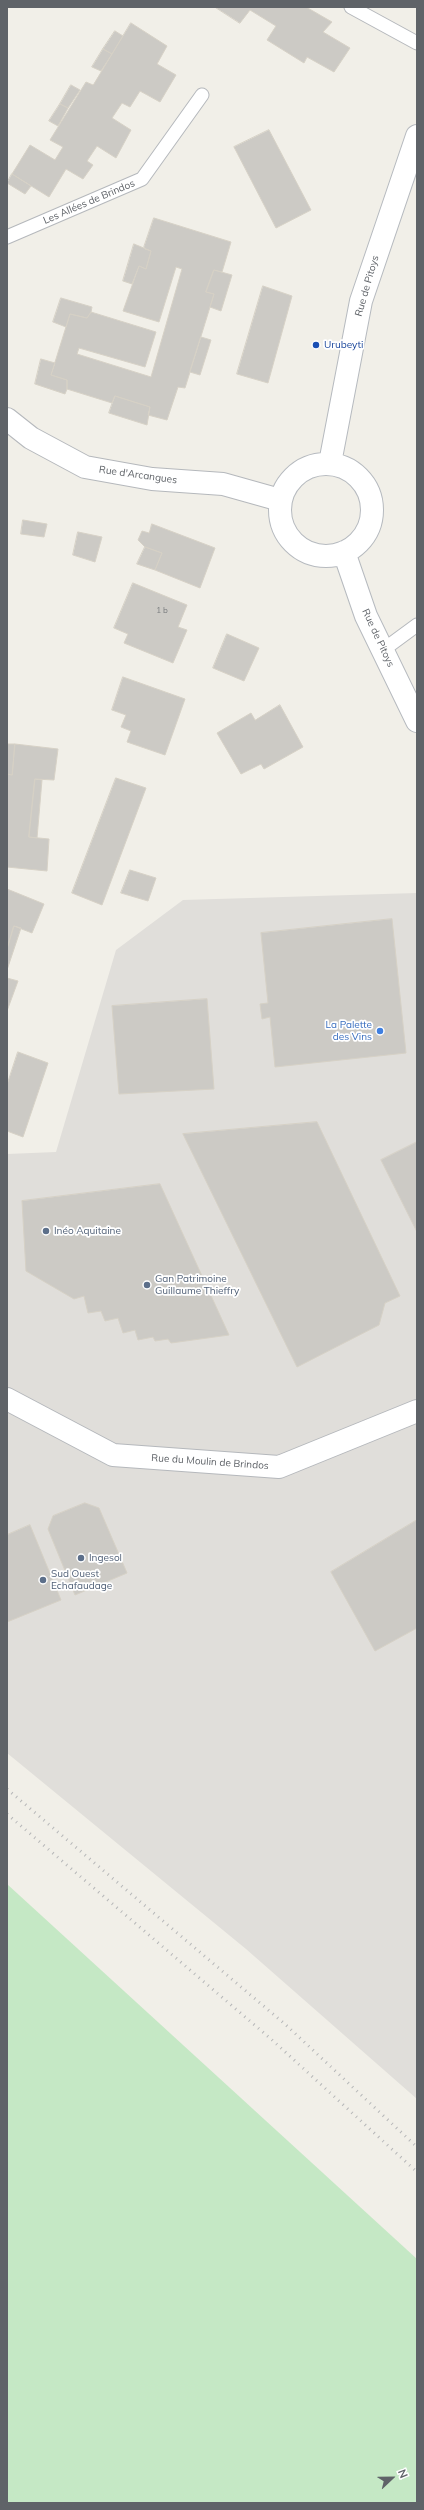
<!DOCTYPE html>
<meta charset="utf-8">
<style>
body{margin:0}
#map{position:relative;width:424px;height:2510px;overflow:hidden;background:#f1efe8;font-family:Mulish,sans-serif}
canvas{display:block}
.frame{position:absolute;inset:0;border:8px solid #5f6368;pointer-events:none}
.north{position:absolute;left:372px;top:2458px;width:40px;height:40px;-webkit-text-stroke:3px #fff;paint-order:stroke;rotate:68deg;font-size:11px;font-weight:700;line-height:16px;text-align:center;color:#5f6368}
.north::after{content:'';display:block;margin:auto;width:14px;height:18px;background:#5f6368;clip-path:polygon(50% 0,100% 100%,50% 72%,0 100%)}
</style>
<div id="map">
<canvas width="424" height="2510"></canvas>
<div class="frame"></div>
<div class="north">N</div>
</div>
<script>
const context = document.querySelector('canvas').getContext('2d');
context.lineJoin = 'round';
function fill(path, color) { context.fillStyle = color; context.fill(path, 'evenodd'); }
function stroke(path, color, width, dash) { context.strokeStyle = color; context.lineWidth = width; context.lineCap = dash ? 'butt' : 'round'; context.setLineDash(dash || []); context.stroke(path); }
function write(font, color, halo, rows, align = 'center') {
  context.font = font + ' Mulish,sans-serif'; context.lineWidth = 3.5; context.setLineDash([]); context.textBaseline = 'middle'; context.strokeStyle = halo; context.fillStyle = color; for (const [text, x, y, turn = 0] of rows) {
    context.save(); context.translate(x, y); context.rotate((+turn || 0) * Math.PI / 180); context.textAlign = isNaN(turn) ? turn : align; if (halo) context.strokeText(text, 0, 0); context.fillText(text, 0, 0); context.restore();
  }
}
const industrial = new Path2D(`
 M417,893v1206l-171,-150 -239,-196v-599l49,-2 60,-202 67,-50z`);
const green = new Path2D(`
 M7,1884l410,375v244h-410z`);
const building = new Path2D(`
 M215,7h91l26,15 -9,10 27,16 -16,24 -27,-15 -3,6 -37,-23 9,-14 -26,-16 -10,13z
 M131,23l36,23 -10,18 19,11 -16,27 -20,-11 -10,16 -8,-4 -10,15 19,12 -15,28 -19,-12 -10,15 6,4 -10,14 -17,-10 -17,28 -37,-23 18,-29 25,15 8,-13 -13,-7 36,-58 7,3z
 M115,31l8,5 -11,18 -9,-5z
 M103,49l9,5 -11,17 -9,-4z
 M71,85l9,5 -12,18 -8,-4z
 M60,104l8,4 -10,18 -9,-5z
 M269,130l42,80 -35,18 -42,-81z
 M12,174l19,12 -6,8 -18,-11z
 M154,218l77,24 -9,30 -8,-2 -8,22 8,2 -24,78 -5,16 -7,-1 -11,33 -19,-5 2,-8 -35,-11 -3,7 -45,-14v-9l-16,-5 19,-61 17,4 4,-6 65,20 -11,35 -66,-19 -2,6 74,23 31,-108 -6,-2 -17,55 -36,-11 16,-45 7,3 5,-18 -6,-2 -1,-2z
 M134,244l17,7 -5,18 -7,-3 -7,18 -9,-3z
 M214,270l18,5 -11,36 -11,-4 4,-13 -8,-2z
 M263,286l29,10 -24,87 -31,-9z
 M61,298l31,9 -1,5 -4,6 -17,-4 -4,13 -13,-5z
 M201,337l10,3 -11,35 -10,-3z
 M41,359l14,4 -4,12 16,5v9l-2,5 -30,-10z
 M115,396l35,11 -3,18 -38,-12z
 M23,520l24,4 -3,13 -23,-3z
 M152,524l63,24 -15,40 -45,-18 7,-17 -17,-6 -7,-7 4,-9 7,2z
 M78,532l24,5 -7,25 -22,-7z
 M145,547l17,6 -7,17 -18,-6z
 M133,583l54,22 -9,22 9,3 -14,33 -49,-20 4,-9 -14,-6z
 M227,634l32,14 -15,33 -31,-13z
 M123,677l62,22 -20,56 -38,-13 4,-11 -10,-4 5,-12 -14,-5z
 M280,705l23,42 -39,22 -3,-5 -20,10 -24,-41 34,-20 4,7z
 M7,744h8l-3,31 -5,-1z
 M15,744l43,5 -4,31 -19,-1 -6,58 20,2 -2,32 -40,-4v-93l5,1z
 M116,778l30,10 -44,117 -30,-12z
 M35,779l7,1 -5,58 -8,-1z
 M130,870l26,8 -8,23 -27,-8z
 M7,889l37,15 -12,29 -18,-7 -7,23z
 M392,919l14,134 -131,14 -5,-50 -8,2 -2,-15 8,-1 -7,-70z
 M14,926l7,2 -14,42v-21z
 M7,978l11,3 -11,30z
 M207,999l7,90 -95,5 -7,-88z
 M18,1052l30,11 -25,74 -16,-6v-46z
 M317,1122l83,174 -15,7 -6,22 -82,42 -114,-233z
 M417,1142v90l-36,-72z
 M160,1184l69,151 -58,8 -3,-4 -13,2 -2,-4 -15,3 -3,-10 -12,3 -5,-15 -13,3 -4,-10 -13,2 -4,-17 -10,3 -48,-28 -4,-70z
 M85,1503l14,5 28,65 -52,22 -27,-66 5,-13z
 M417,1520v108l-42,23 -44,-79z
 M30,1525l31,75 -54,22v-87z`);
const lane = new Path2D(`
 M351,7l66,36
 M7,237l135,-58 60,-84
 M383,650l34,-25`);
const street = new Path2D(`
 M7,419l24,19 54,29 67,12 71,5 57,16
 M7,1399l106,56 166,12 138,-56`);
const secondary = new Path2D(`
 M330,463l31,-162 56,-165
 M280 510a46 46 0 1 1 92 0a46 46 0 1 1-92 0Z
 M344,552l22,64 51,105`);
const rail = new Path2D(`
 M7,1789l279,236 131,122
 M7,1814l264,225 146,133`);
const markers = [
 [316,345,4,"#1a4fb4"],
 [380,1031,4,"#3f7fe0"],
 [46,1231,4,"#5c6f8a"],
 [147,1285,4,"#5c6f8a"],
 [81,1558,4,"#5c6f8a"],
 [43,1580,4,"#5c6f8a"]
];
const numberNames = [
 ["1 b",162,611]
];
const streetNames = [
 ["Les Allées de Brindos",89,202,-23],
 ["Rue de Pitoys",367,286,-74],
 ["Rue d'Arcangues",138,475,8],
 ["Rue de Pitoys",378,638,65],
 ["Rue du Moulin de Brindos",210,1462,4]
];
const transitNames = [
 ["Urubeyti",324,345]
];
const shopNames = [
 ["La Palette",372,1025],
 ["des Vins",372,1037]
];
const serviceNames = [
 ["Inéo Aquitaine",54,1231],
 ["Gan Patrimoine",155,1279],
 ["Guillaume Thieffry",155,1291],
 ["Ingesol",89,1558],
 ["Sud Ouest",51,1574],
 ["Echafaudage",51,1586]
];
fill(industrial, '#e0deda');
fill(green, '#c5e8c5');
fill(building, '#cccac5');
stroke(building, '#d6d1c6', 1);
stroke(lane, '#b5b8bc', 15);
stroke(street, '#b5b8bc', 24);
stroke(secondary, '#b6babf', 24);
stroke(lane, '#fff', 13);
stroke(street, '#fff', 22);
stroke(secondary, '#fff', 22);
stroke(rail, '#b6b7b8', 3, [1, 5]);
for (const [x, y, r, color] of markers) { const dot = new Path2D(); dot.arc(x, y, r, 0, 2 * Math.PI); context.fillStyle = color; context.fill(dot); stroke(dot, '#fff', 1.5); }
write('8px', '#7a7d7f', null, numberNames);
write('10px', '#5f6368', '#fff', streetNames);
write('10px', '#164399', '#fff', transitNames, 'left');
write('10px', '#366cbe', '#fff', shopNames, 'right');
write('10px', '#4e5e75', '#fff', serviceNames, 'left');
</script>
